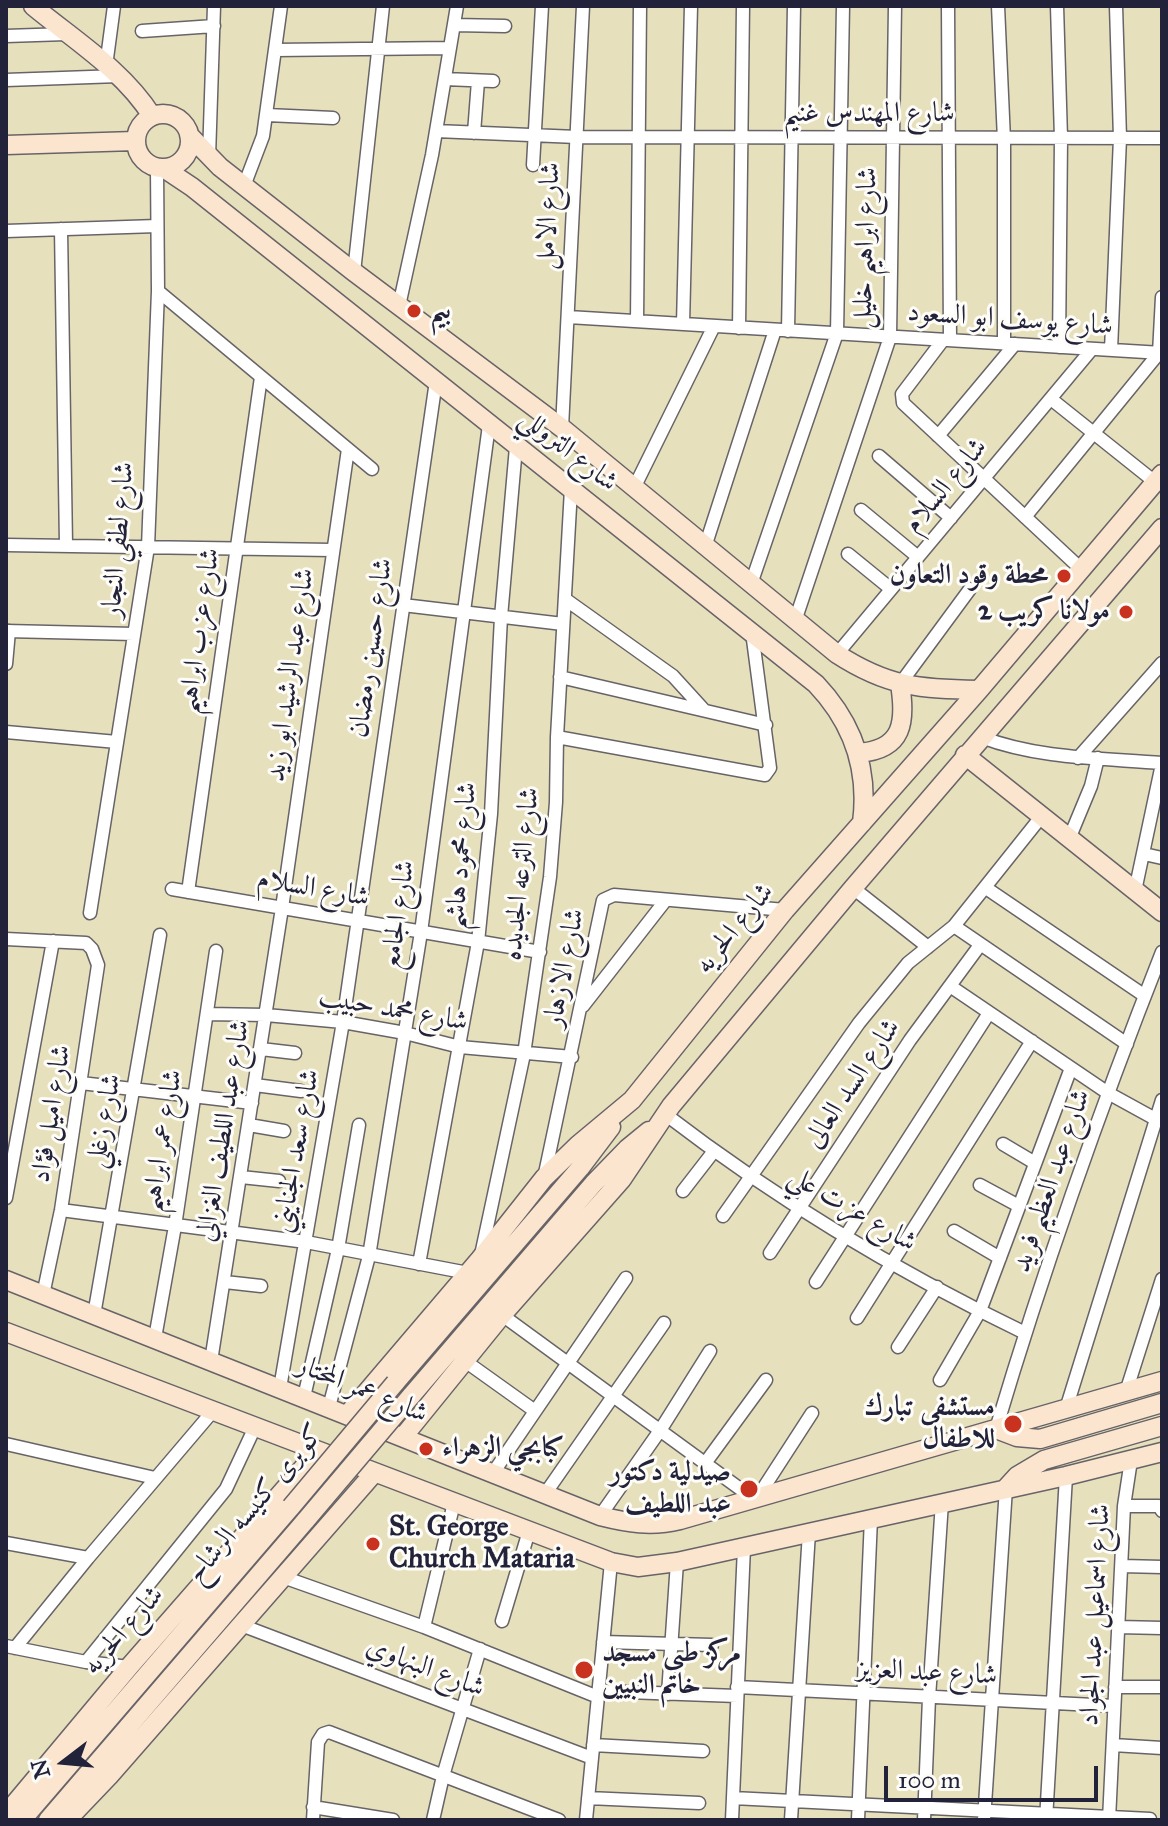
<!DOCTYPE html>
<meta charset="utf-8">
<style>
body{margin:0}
#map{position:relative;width:1168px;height:1826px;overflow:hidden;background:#e7e0bd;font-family:"IM FELL Great Primer",serif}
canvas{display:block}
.frame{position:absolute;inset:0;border:8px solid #22223b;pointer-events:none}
.north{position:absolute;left:24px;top:1722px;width:80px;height:80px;-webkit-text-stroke:6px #fdfcf7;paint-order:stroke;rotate:254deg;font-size:22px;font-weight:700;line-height:32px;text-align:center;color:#22223b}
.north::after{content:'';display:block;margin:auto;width:28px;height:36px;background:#22223b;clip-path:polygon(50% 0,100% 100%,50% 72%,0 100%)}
.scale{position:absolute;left:884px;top:1766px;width:214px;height:36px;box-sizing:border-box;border:4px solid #22223b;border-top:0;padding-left:10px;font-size:24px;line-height:28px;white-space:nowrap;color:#22223b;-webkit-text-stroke:6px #fdfcf7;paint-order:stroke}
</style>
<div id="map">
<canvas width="1168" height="1826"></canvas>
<div class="frame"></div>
<div class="north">N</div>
<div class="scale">100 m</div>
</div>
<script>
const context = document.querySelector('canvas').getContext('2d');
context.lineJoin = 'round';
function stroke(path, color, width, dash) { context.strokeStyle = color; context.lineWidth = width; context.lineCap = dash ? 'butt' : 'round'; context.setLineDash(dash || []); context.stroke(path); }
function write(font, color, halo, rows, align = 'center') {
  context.font = font + ' "IM FELL Great Primer",Amiri,serif'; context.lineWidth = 6; context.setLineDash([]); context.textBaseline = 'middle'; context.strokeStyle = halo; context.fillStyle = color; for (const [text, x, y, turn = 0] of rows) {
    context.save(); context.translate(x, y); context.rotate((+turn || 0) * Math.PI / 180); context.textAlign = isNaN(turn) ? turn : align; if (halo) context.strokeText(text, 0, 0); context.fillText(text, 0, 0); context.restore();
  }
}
const street = new Path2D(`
 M948,6l2,334
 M998,6l6,134v204
 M1057,6l4,132 -2,209
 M454,25l51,1
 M142,31l72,-5
 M6,36l60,-2
 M275,50l175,-2
 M106,66l8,-60
 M445,79l48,2
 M6,80l113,-4
 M267,115l66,3
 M436,131l141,6 585,1
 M474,133l4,-52
 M209,157l5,-151
 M533,165l9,-159
 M244,186l19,-50 18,-130
 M61,229l5,316
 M6,231l151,-5
 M354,272l29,-266
 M158,291l214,178
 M399,306l33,-151 25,-149
 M568,317l594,36
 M637,321l3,-315
 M683,324l8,-318
 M739,328l4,-322
 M788,331l6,-325
 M943,340l-41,54 1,9 178,166
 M1111,350l9,-212 -4,-132
 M1051,399l104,83
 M562,428l21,-422
 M938,436l77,-92
 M879,456l72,62
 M634,488l80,-162
 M861,510l57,47
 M1025,517l134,-164 3,-56
 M6,545l326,5
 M705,547l70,-217
 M848,554l43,35
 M751,584l86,-251 6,-327
 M565,599l108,77 31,34
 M403,605l160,19
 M795,621l95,-284 5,-331
 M6,631l128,3
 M837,654l255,-305
 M6,664l3,-33
 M560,677l206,48
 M900,684l70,-95
 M6,732l111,10
 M557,737l208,38 5,-7 -18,-136
 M981,737c58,22 119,21 181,26
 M1078,758l84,-95
 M1069,839l22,-53 7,-28
 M1144,854l18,4
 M853,888l75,59
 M986,888l159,108
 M172,889l368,63
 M1135,891l27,-127
 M188,892l73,-515
 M90,913l58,-366 10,-256 -1,-123
 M954,926l173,118
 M6,939l80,4 6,6 6,16 -37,245 -18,85
 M950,986l158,107 51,28
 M583,1006l82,-105
 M207,1014l59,1 77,7 62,11 55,14 112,10
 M261,1049l34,4
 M81,1083l171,20
 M255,1085l46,6
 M665,1114c112,86 233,158 360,219
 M249,1125l35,6
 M1003,1144l32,19
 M241,1177l38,4
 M544,1178l59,-278 11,-5 171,15
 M980,1185l39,21
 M683,1191l31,-40
 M6,1198l47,-257
 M61,1210l245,32 162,31
 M723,1216l136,-193 49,-60 46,-37 87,-109
 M954,1231l46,27
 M770,1253l140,-213 70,-95
 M481,1255l43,-201 26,-177 6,-75 1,-65 14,-248
 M419,1264l59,-322 13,-128 10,-197 15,-170
 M225,1282l36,4
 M816,1282l173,-269
 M94,1315l66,-380
 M502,1315l252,184
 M857,1318l175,-277
 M155,1338l20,-112 41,-275
 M898,1347l39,-60
 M211,1361l71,-453 66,-459
 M465,1361l70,50
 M940,1380l40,-69 91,-243
 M280,1388l63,-366 93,-641
 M1126,1392l36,-113
 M304,1397l34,-148 21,-124
 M329,1407l40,-151 52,-324 68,-507
 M1066,1409l96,-309
 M996,1429c48,-161 104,-320 166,-477
 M6,1444l149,34
 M706,1462l60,-82
 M493,1473l133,-195
 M545,1494l119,-171
 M757,1498l55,-85
 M1124,1506h35l3,5
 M600,1516l61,-87 49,-78
 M6,1543l82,15
 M1122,1566l40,1
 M283,1577l141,50 174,70
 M502,1621l27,-90
 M241,1625l351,133
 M424,1627l30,-124
 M1118,1627l44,1
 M603,1642l109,3
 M6,1646l80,16 43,5
 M15,1648l73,-90 125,-147
 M86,1662l140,-173 29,-62
 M737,1687l377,19
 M1115,1687h47
 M599,1691l138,5
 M668,1694l9,-132
 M593,1745l110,6
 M1113,1745l49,3
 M588,1798l111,5
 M733,1798l417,21
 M313,1807l80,13
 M313,1820l5,-78 5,-8 6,-2 230,88
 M433,1820l10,-44 37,-127
 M586,1820l25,-258
 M732,1820l12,-273
 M791,1820l18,-288
 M858,1820l13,-302
 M924,1820l5,-122 13,-196
 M984,1820l22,-332
 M1046,1820l20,-344
 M1109,1820l15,-314 7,-46`);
const secondary = new Path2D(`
 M33,6c41,34 90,64 119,110
 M136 141a27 27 0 1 1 54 0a27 27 0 1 1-54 0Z
 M189,135l31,32 134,105 208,156 275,226c51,33 83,35 142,36
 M6,145l129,-4
 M165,169l27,18 624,497c37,39 53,86 46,139
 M858,753c46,-3 48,-32 42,-69
 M965,755l197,157
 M6,1280l594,236c28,7 51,11 80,4l482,-139
 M6,1332l605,230 27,5 39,-5 389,-86 96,-24
 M395,1383l185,-215 31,-41
 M411,1396l183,-213 33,-34 22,-18
 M348,1414l132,-155 64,-81 34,-33 54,-45 153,-190 194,-220 183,-216
 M996,1429l21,8 23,2 122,-36
 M403,1437l99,-122 120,-136 49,-73 182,-218 309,-360
 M1006,1488l11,-12 27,-16 118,-34
 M6,1814l123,-147 189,-216
 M22,1820l269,-313
 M48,1820l258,-300
 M67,1820l42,-44 265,-303`);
const secondaryBridge = new Path2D(`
 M291,1507l104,-124
 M306,1520l105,-124`);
const markers = [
 [414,311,8,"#c8321e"],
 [1064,576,8,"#c8321e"],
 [1126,612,8,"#c8321e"],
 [1013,1424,10,"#c8321e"],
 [426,1449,8,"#c8321e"],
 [749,1489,10,"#c8321e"],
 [373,1544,8,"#c8321e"],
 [584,1670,10,"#c8321e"]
];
const streetNames = [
 ["شارع المهندس غنيم",869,114],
 ["شارع الامل",549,216,-87],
 ["شارع ابراهيم خليل",866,248,-88],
 ["شارع يوسف ابو السعود",1010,320,4],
 ["شارع التروللي",568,451,38],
 ["شارع السلام",946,486,-50],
 ["شارع لطفي النجار",119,540,-85],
 ["شارع عزب ابراهيم",200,631,-82],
 ["شارع حسين رمضان",372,648,-82],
 ["شارع عبد الرشيد ابو زيد",291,675,-82],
 ["شارع محمود هاشم",462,856,-85],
 ["شارع الترعه الجديده",522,874,-84],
 ["شارع السلام",313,889,10],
 ["شارع الجامع",399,915,-82],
 ["شارع الحريه",735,929,-51],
 ["شارع الازهار",565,968,-79],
 ["شارع محمد حبيب",393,1010,10],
 ["شارع السد العالى",853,1084,-56],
 ["شارع اميل فؤاد",52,1114,-81],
 ["شارع زغلي",105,1121,-80],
 ["شارع عبد اللطيف الغزالي",224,1131,-81],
 ["شارع عمر ابراهيم",163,1141,-81],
 ["شارع سعد الجنايني",297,1151,-80],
 ["شارع عبد العظيم فريد",1052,1181,-71],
 ["شارع عزت علي",852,1210,30],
 ["شارع عمر المختار",362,1390,22],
 ["كوبرى كنيسه الرشاح",256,1504,-50],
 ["شارع اسماعيل عبد الجواد",1096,1615,-87],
 ["شارع الحريه",124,1631,-49],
 ["شارع البنهاوي",425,1668,21],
 ["شارع عبد العزيز",927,1673,3]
];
const poiNames = [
 ["بيم",430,311],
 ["محطة وقود التعاون",1048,576,"right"],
 ["مولانا كريب 2",1110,612,"right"],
 ["مستشفى تبارك",995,1408,"right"],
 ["للاطفال",995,1440,"right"],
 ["كبابجي الزهراء",442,1449],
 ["صيدلية دكتور",731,1473,"right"],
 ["عبد اللطيف",731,1505,"right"],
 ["St. George",389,1528],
 ["Church Mataria",389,1560],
 ["مركز طبي مسجد",602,1654],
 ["خاتم النبيين",602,1686]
];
stroke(street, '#676468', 15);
stroke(secondary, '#676468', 21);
stroke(street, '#fff', 12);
stroke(secondary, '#fce5cf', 18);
stroke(secondaryBridge, '#676468', 21, []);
stroke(secondaryBridge, '#fce5cf', 18);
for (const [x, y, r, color] of markers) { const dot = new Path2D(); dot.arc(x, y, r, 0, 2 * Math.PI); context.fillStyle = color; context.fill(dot); stroke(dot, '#fdfcf7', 3); }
write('28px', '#22223b', '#fdfcf7', streetNames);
write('bold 28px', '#22223b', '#fdfcf7', poiNames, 'left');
</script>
